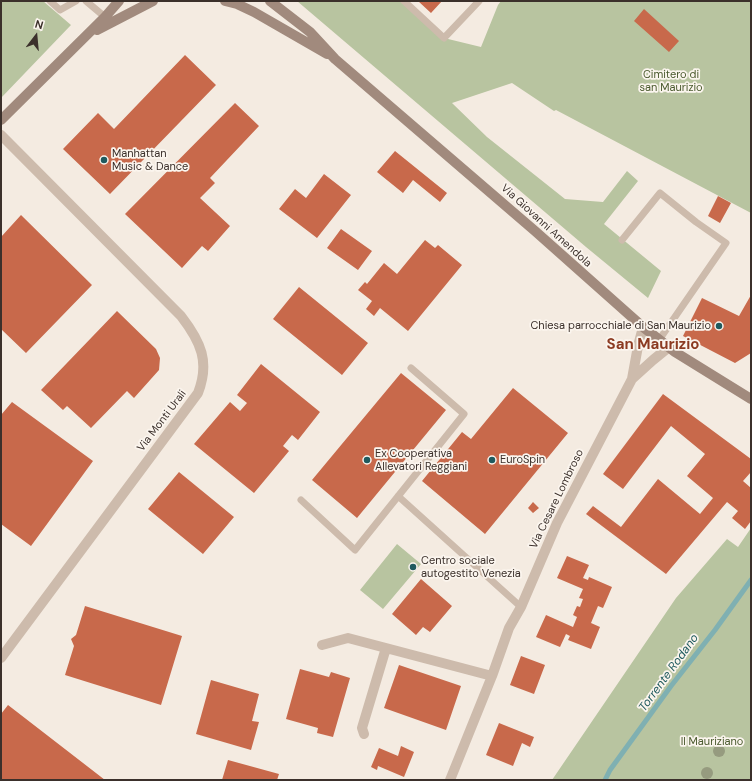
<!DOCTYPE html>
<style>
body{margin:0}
#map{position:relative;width:752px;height:781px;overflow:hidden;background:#f4ebe1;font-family:"DM Sans",sans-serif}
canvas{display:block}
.frame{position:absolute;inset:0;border:2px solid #3b302b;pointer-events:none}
.north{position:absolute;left:16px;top:16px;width:40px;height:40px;-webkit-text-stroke:3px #fbf5ee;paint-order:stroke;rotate:16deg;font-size:11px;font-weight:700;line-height:16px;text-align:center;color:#3b302b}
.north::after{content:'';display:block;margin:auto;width:14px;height:18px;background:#3b302b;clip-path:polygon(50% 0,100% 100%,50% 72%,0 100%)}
</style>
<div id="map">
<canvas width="752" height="781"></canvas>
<div class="frame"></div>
<div class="north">N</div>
</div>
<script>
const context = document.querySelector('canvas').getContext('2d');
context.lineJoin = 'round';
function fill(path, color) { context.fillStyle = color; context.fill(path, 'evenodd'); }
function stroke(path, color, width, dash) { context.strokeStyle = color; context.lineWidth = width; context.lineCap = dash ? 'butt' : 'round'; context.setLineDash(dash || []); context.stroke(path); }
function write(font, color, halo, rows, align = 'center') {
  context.font = font + ' "DM Sans",sans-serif'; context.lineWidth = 3.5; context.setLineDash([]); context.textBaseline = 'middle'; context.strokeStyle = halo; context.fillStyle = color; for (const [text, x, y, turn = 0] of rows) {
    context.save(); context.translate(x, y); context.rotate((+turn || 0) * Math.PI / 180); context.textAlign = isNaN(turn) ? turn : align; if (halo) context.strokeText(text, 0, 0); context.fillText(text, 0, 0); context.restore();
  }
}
const green = new Path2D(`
 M1,1h42l28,24 -70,73z
 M297,1h107l40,37 37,9 17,-42 3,-4h250v212l-195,-103 -2,1 -42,-28 -60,20 35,34 78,62 38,3 24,-31 11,10 -34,43 57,47 -13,27 -62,-51z
 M751,528v252h-199l124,-182 51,-59 11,8z
 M397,544l24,20 -38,45 -23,-19z`);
const stream = new Path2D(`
 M605,780l5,-10 61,-84 44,-56 36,-50`);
const building = new Path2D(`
 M418,1h24l-11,12z
 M644,9l35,32 -10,11 -35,-31z
 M185,55l31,30 -106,109 -47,-45 35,-36 16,16z
 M235,103l24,23 -49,52 5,5 -15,15 30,28 -22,25 -6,-5 -20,22 -57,-54z
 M395,151l52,42 -7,9 -27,-22 -10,13 -26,-21z
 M324,174l27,21 -34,43 -38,-29 16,-20 11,9z
 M718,196l13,7 -11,20 -12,-7z
 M21,215l71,70 -66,68 -25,-24v-92z
 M341,229l31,22 -14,19 -31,-22z
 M425,240l10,8 3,-3 24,20 -54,66 -28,-23 -6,8 -8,-7 6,-8 -14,-11 7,-8 2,2 17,-21 13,11z
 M299,287l69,56 -26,32 -69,-56z
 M751,295v58l-16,10 -52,-27 19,-38 37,18z
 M117,311l39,38 4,9 -1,12 -25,28 -7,-7 -36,37 -24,-22 -4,4 -22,-20z
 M261,364l59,48 -22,28 -6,-5 -9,11 6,5 -35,42 -60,-49 36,-42 10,9 7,-8 -10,-8z
 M401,373l45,37 -89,108 -45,-38z
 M513,388l55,45 -83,101 -63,-53 40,-49 9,7z
 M663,394l88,65v13l-8,9 8,7v33l-6,8 -13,-11 6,-7 -11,-9 -61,72 -80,-60 7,-8 28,21 37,-48 42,35 13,-16 -26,-22 18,-22 -34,-28 -48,63 -20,-15z
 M12,402l81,59 -62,85 -30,-22v-109z
 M179,472l55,45 -31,37 -55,-45z
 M533,502l6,6 -6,5 -5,-5z
 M567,556l22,9 -6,13 5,2 1,-3 23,10 -9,21 -5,-2 -7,17 9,4 -9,22 -23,-9 2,-4 -4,-2 -6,13 -24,-10 10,-22 27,12 4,-10 -4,-2 4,-9 3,1 3,-8 -4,-1 4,-9 -26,-11z
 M421,579l31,27 -22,26 -7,-5 -7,8 -24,-21z
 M85,606l97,30 -21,69 -96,-30 9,-29 -3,-7 5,-4z
 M521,656l24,9 -11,29 -24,-9z
 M399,665l62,21 -15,44 -62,-22z
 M300,669l29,8 2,-5 19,6 -17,59 -16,-4 1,-5 -32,-9z
 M211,680l48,14 -7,27 7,1 -8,28 -55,-16z
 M8,705l97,75h-104v-66z
 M499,723l35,14 -4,10 -8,-4 -9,23 -27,-11z
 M401,746l13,6 -10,25 -26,-11 -1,4 -6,-3 8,-19 19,8z
 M228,760l51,14 -2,6h-55z`);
const service = new Path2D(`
 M50,1l10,9 16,-9
 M86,1l19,16
 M404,1l40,37 35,-37
 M622,240l38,-47 36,29 30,21 -67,97
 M398,496l123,111
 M301,500l54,50 109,-136 -53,-46`);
const minor = new Path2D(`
 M1,135l180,181c20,26 29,46 17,77l-197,265
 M632,379l6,-33 5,-19
 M322,645l26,-7 144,38
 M364,734l-2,-6 24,-80
 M450,780l42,-104 17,-48 12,-21 36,-84 75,-144 21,-19 16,-13`);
const secondary = new Path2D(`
 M225,1l12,3 17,8 73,42
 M270,1l40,31 25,27 200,172 108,96 32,25 76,47
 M97,30l56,-29
 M1,120l104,-103 14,-16`);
const trees = [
 [719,751],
 [707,773]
];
const markers = [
 [104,160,4,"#1f5a5e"],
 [719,326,4,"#1f5a5e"],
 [367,460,4,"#1f5a5e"],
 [492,460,4,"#1f5a5e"],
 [413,567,4,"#1f5a5e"]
];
const parkNames = [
 ["Cimitero di",671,75],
 ["san Maurizio",671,88],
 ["Il Mauriziano",712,742]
];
const poiNames = [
 ["Manhattan",112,154],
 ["Music & Dance",112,167],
 ["Chiesa parrocchiale di San Maurizio",711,326,"right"],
 ["Ex Cooperativa",375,454],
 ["Allevatori Reggiani",375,467],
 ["EuroSpin",500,460],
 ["Centro sociale",421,561],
 ["autogestito Venezia",421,574]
];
const streetNames = [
 ["Via Giovanni Amendola",546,226,42],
 ["Via Monti Urali",162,421,-53],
 ["Via Cesare Lombroso",557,499,-64]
];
const waterNames = [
 ["Torrente Rodano",669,673,-54]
];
const districtNames = [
 ["San Maurizio",653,345]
];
fill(green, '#b8c4a0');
stroke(stream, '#7fb0b2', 5);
fill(building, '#c8694b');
stroke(service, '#cdbbac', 7);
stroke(minor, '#cdbbac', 10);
stroke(secondary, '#a18a7d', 10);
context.fillStyle = '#969b7f';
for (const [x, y] of trees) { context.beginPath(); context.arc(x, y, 6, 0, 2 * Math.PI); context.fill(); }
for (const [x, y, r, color] of markers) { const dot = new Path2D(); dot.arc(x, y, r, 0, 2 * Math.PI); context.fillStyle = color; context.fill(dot); stroke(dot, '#fbf5ee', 1.5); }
write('11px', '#4a5a2e', '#fbf5ee', parkNames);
write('11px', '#3b302b', '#fbf5ee', poiNames, 'left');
write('11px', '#3b302b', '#fbf5ee', streetNames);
write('italic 12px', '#1f5a5e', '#fbf5ee', waterNames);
write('bold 15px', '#8c3b22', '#fbf5ee', districtNames);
</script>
